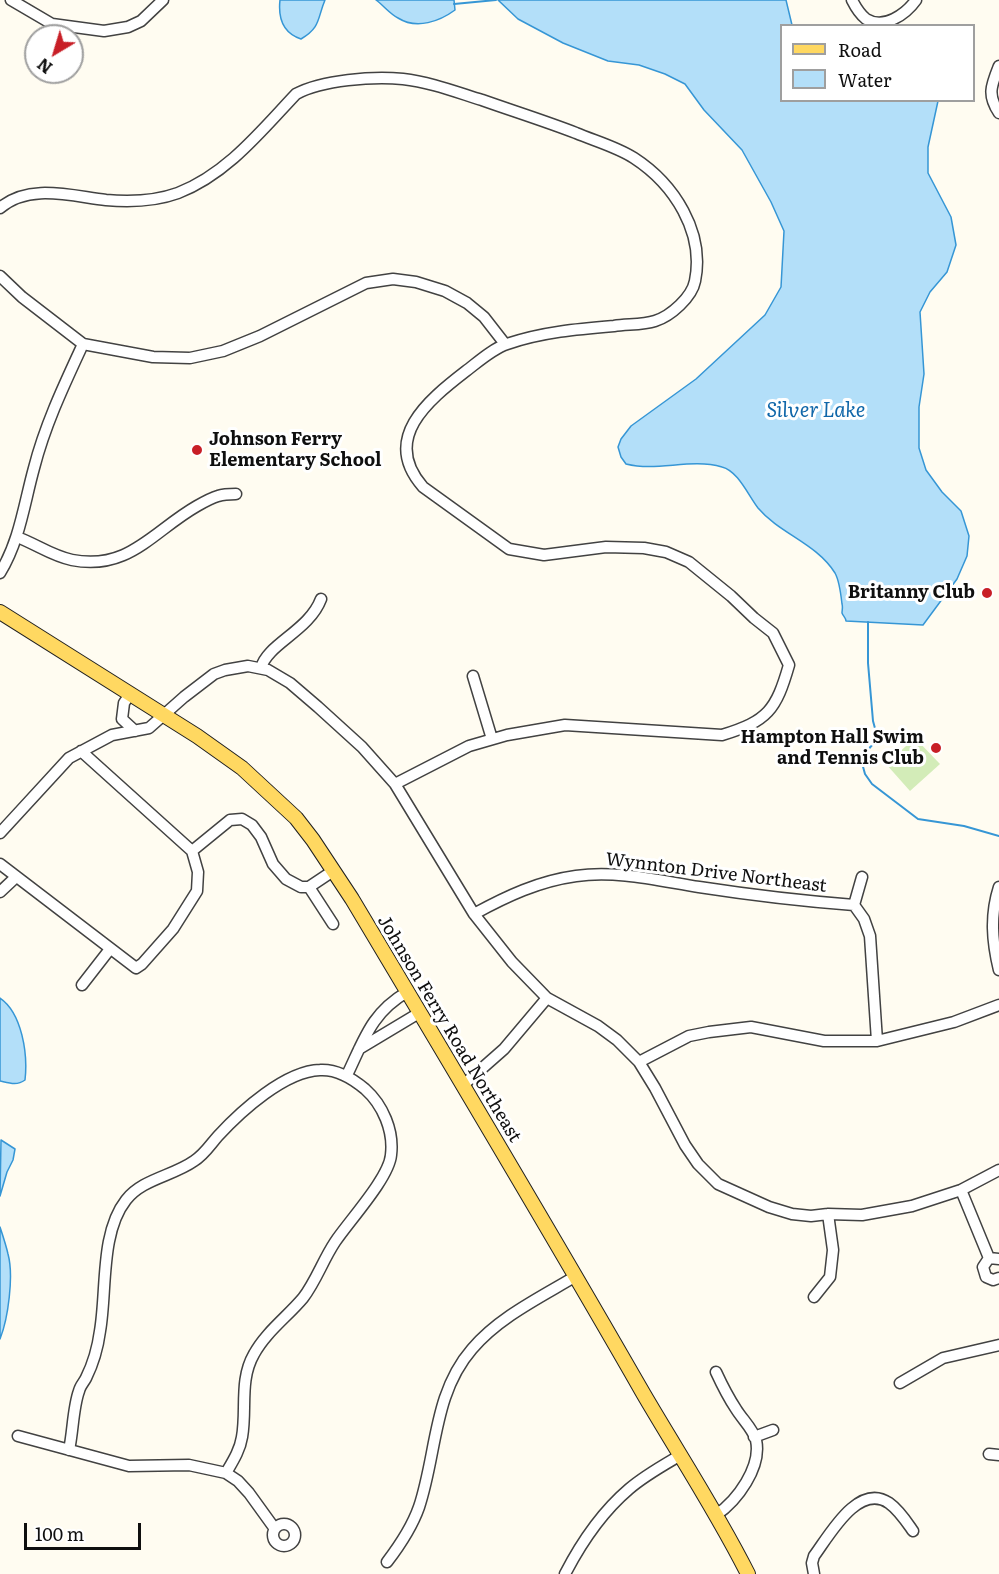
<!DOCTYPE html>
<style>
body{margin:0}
#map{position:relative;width:999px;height:1574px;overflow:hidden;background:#fffcf1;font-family:Literata,serif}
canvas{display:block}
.legend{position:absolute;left:780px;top:24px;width:195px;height:78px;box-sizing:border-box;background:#fff;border:2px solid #9f9f9f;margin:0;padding:8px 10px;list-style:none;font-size:18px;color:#0f0f0f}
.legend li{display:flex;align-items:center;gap:12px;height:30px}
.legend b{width:30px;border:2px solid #9f9f9f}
.north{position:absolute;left:24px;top:24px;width:60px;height:60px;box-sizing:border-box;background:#fff;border:2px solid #9f9f9f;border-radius:50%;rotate:218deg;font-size:16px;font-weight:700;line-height:24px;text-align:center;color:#0f0f0f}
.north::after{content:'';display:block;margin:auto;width:21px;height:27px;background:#c81f27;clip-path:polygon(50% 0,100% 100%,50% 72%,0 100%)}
.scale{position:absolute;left:24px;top:1523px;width:117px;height:27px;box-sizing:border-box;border:3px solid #0f0f0f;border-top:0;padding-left:8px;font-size:18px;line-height:21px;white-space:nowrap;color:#0f0f0f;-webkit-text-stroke:4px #fff;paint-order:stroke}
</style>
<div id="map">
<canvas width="999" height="1574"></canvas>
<ul class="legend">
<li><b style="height:8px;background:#ffd861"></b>Road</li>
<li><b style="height:16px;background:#b3dff9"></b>Water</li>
</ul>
<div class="north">N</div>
<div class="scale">100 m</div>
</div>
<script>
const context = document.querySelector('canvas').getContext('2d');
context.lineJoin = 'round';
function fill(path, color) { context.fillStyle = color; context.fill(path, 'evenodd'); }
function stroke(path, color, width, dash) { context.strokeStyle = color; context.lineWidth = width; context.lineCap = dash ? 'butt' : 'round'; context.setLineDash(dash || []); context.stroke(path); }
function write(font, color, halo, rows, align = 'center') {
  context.font = font + ' Literata,serif'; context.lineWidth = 6; context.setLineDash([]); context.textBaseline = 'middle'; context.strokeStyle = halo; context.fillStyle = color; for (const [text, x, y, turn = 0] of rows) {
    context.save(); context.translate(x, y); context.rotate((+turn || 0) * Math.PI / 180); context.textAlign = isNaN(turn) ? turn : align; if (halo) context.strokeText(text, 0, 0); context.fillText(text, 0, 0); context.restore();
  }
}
const green = new Path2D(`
 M915,738l25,26 -30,27 -24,-27z`);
const water = new Path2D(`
 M280,0h45c-8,19 -4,27 -24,39 -18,-6 -23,-21 -21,-39z
 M376,0h78l1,10c-15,11 -38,20 -57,8 -8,-4 -14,-12 -22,-18z
 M498,0h288l6,25 -10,1v74l156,1 -10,46v26l23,44 5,28 -9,27 -17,20 -10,20 4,62 -5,33v41l7,22 16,22 19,19 8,25 -2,20 -10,23 -34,46 -77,-4c0,-3 -3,-5 -4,-8 0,-3 1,-6 0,-9 -1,-9 -3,-24 -7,-31 -19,-30 -55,-39 -77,-65 -10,-13 -20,-37 -36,-41 -32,-9 -64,5 -96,-3l-5,-7 -3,-10 3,-8 10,-13 65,-47 69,-64 16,-28 3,-56 -13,-29 -29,-52 -38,-40 -19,-26 -20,-10 -26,-9 -31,-4 -45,-18 -45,-24z
 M0,998c22,15 28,56 25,82 -8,6 -16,3 -25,1z
 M1,1140l14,9 -2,11 -6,12 -7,24z
 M0,1227c3,9 6,18 8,27 6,22 0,65 -8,85z`);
const stream = new Path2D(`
 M454,4l42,-4
 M868,622v41l5,58 3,11 -3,12 -7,8 -4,11 3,11 7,10 46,35 46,7 35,10`);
const minor = new Path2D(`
 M11,0l41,24 52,7 24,-4 13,-6 22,-21
 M852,0c3,6 9,15 14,19 18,11 40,-5 50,-19
 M999,66c-8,20 -12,29 0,47
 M0,208c29,-25 71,-12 106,-8 23,2 50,1 72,-7 49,-19 83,-62 118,-99 26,-14 77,-18 107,-15 27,3 53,13 79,21 31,11 63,21 94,33 19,8 41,14 58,25 40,26 71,74 61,123 -3,16 -24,35 -40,40 -12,4 -28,3 -41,5 -36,3 -72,6 -107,18 -15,5 -29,18 -41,27 -39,30 -85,68 -43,116l86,62 35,6 62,-8 38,1 22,4 23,10 42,34 23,22 19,15 16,32c-13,45 -21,56 -67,70l-157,-10 -58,10 -38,11 -74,38
 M0,276l22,21 61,47 70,13 37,1 33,-7 37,-15 106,-53 27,-4 23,3 29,9 22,12 17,14 21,27
 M17,537c19,7 35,19 55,23 57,11 81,-29 125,-54 7,-4 14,-8 21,-10 6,-2 12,-2 18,-2
 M0,573c20,-33 24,-69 34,-105 11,-43 30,-83 49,-124
 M261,668c6,-24 48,-37 60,-69
 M473,676l19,63
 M130,694l-6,9 -2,16 13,12
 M0,833l69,-75 43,-23 37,-7 35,-31 30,-23 11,-4 23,-4 20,4 22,13 28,24 44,40 33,37 79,130 38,48 35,36 51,28 19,14 22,22 16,26 30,57 13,19 20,20 51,23 23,7 19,2 17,-2 34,1 50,-9 49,-16 38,-20
 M192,851l38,-31 12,-1 10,6 9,12 12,27 13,15 15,8h8l24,-16
 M0,864l136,104 6,-4 31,-35 24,-38 1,-19 -6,-21 -111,-100
 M862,877l-8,28 10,14 6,17 7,105
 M309,887l24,37
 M999,887c-9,28 -7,54 0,83
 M0,892l16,-15
 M474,914c33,-18 65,-33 102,-38 41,-6 84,5 123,11 52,8 103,14 155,18
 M82,985l28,-36
 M359,1049l60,-36
 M639,1062l50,-26 20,-4 42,-5 73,14h53l77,-19 45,-17
 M347,1075c17,-35 24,-62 60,-83
 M462,1086l42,-37 43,-51
 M961,1190l28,68
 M999,1259l-10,-1 -6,9 3,10 7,3 6,-2
 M814,1297l16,-20 3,-27 -5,-36
 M716,1372c6,13 12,25 20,37 6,10 17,20 20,31 6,27 -19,61 -40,75
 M900,1383l43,-25 56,-13
 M18,1436l111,30 60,-1 37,8 12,8 11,12 26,36
 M754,1437l19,-7
 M69,1450c4,-18 4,-43 10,-59 1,-5 5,-9 7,-13 7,-14 12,-32 14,-47 7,-40 0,-98 26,-131 16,-21 47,-24 68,-39 10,-6 16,-16 24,-25 23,-25 67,-65 102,-66 17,-1 32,8 45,19 18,16 29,42 26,66 -2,23 -42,66 -56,87 -12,18 -19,39 -32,56 -16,19 -37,34 -49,56 -15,26 -7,55 -12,83 -2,13 -9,24 -16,36
 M989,1454l10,1
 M273 1535a11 11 0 1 1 22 0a11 11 0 1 1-22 0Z
 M387,1562c13,-17 25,-35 32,-55 18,-54 14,-113 53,-158 27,-32 69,-52 104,-73
 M565,1574c16,-31 37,-62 64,-85 15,-13 33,-23 50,-33
 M814,1574l-2,-11 2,-7c15,-20 44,-74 75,-53 10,7 17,18 24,28`);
const major = new Path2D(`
 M0,612l197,124 45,32 54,50 17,22 39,59c98,164 196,328 291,494 35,60 74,119 105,181`);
const markers = [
 [197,450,6,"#c81f27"],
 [987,593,6,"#c81f27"],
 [936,748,6,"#c81f27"]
];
const poiNames = [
 ["Johnson Ferry",209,440,"left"],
 ["Elementary School",209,461,"left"],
 ["Britanny Club",975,593],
 ["Hampton Hall Swim",924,738],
 ["and Tennis Club",924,759]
];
const streetNames = [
 ["Wynnton Drive Northeast",716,873,7],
 ["Johnson Ferry Road Northeast",449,1029,59]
];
const waterNames = [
 ["Silver Lake",816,411]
];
fill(green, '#d3ecb8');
fill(water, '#b3dff9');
stroke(water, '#3696d5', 1.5);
stroke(stream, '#3696d5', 2);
stroke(minor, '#424242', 13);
stroke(major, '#202020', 16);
stroke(minor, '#fff', 10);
stroke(major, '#ffd861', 14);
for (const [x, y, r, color] of markers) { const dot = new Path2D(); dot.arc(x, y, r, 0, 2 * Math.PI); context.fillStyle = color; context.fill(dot); stroke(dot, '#fff', 2); }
write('bold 18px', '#0f0f0f', '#fff', poiNames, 'right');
write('18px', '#0f0f0f', '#fff', streetNames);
write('italic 20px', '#1067a9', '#fff', waterNames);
</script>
